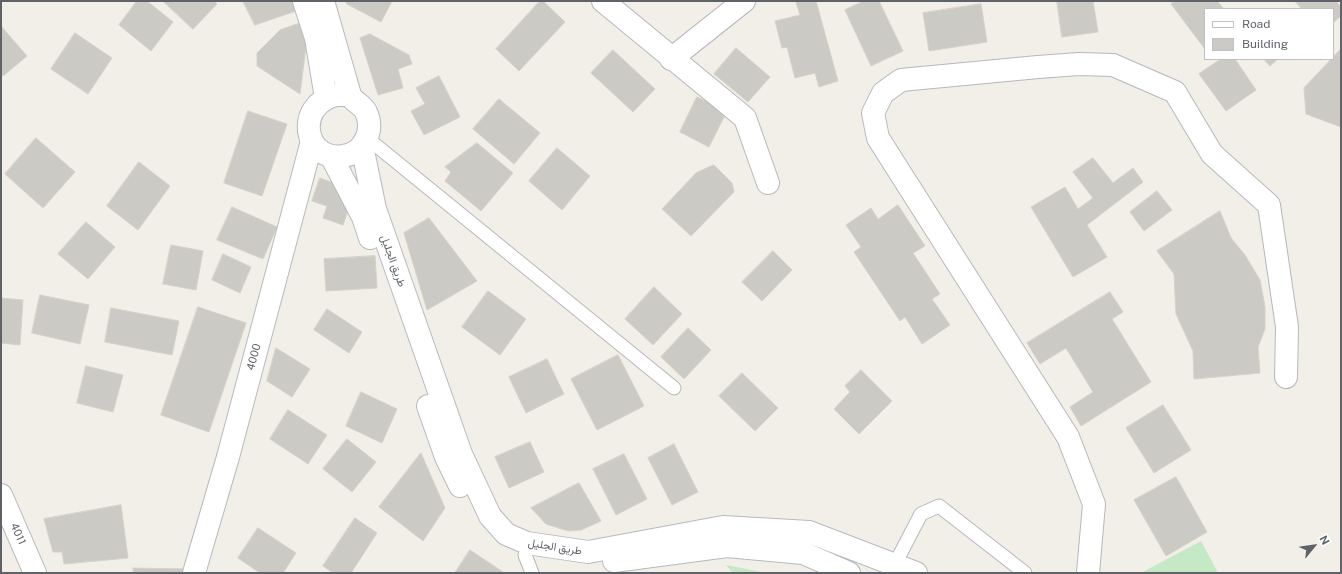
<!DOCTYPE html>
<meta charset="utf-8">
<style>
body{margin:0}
#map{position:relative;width:1342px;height:574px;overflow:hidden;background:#f1efe8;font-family:"Public Sans",sans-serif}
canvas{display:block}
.frame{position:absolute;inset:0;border:2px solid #5f6368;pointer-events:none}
.legend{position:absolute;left:1204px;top:8px;width:130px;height:52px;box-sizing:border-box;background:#fff;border:1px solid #bfc1c3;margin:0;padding:5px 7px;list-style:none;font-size:12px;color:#5f6368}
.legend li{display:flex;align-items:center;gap:8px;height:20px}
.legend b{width:20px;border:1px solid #bfc1c3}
.north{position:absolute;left:1294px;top:526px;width:40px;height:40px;-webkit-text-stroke:3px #fff;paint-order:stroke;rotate:61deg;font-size:11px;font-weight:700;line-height:16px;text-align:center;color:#5f6368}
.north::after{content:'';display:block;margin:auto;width:14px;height:18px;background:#5f6368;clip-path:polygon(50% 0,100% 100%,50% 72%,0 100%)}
</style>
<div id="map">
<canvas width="1342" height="574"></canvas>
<div class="frame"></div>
<ul class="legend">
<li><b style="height:5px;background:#fff"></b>Road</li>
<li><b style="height:11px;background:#cccac5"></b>Building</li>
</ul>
<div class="north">N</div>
</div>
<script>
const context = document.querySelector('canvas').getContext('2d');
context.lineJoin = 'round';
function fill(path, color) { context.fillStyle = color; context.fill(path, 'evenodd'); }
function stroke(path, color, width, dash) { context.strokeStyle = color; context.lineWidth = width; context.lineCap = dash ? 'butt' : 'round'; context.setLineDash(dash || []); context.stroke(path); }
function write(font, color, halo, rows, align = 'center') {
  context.font = font + ' "Public Sans",Vazirmatn,sans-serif'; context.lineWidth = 3.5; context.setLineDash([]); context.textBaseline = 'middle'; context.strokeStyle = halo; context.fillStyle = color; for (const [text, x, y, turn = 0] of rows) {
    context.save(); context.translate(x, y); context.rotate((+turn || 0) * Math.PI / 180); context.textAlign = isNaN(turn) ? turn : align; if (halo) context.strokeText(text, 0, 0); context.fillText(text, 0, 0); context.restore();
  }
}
const green = new Path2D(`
 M1201,541l17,32h-77z
 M726,565l41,8h-34z`);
const building = new Path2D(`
 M137,1h10l26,21 -22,29 -32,-26z
 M163,1h51l3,3 -24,25z
 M243,1h50l3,10 -41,14z
 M346,1h46l-11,21 -34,-18z
 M540,1h3l22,21 -46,49 -23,-22z
 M799,1h17l22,80 -19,6 -4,-14 -20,5 -8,-31 -5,1 -7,-27 25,-6 -4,-13z
 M864,1h15l24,50 -32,15 -26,-56z
 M1057,1h36l5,31 -36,5z
 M1175,1h42l7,8h-19v40l-34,-45z
 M1295,1h41l5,6v9l-8,7v-14h-31z
 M981,4l6,38 -58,9 -6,-38z
 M301,23l5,23 -6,48 -43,-28v-13l23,-23z
 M1,26l26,30 -24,20 -2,-3z
 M75,33l37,25 -24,36 -37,-25z
 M370,34l39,21 3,9 -14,5 5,19 -25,7 -18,-57z
 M736,48l34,29 -22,25 -34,-28z
 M1341,49v78l-35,-13 -2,-26z
 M613,50l42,39 -22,23 -42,-39z
 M1221,59h14l21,31 -30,21 -27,-37z
 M1264,59h14l-8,7z
 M439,76l21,41 -36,18 -13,-24 14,-7 -9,-16z
 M697,97l30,14 -18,36 -29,-15z
 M499,99l41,34 -26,31 -41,-35z
 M248,111l39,13 -25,72 -38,-13z
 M36,138l39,34 -32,36 -38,-34z
 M477,143l36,30 -32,38 -36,-30 6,-9 -6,-5z
 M557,148l33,28 -28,34 -33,-29z
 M1093,158l20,25 20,-15 10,14 -56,43 20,32 -34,20 -42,-70 34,-20 13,22 15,-11 -20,-26z
 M139,162l31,24 -32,44 -31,-24z
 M714,165l18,18 2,9 -43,44 -29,-27 34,-36z
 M320,178l19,7 -3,7 16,6 -9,27 -20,-7 4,-12 -15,-5z
 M1157,191l15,19 -28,21 -14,-19z
 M898,205l27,41 -12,7 27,41 -8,5 18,26 -28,19 -17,-27 -5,4 -46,-69 7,-5 -15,-22 25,-17 7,11z
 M232,207l45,20 -14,32 -46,-19z
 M1220,211l11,27 14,17 15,25 5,27v22l-7,18 2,26 -66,6 -1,-28 -17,-37 -2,-40 -17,-23z
 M429,218l48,63 -50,29 -23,-77z
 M86,222l29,25 -27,32 -30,-25z
 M171,245l32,6 -7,39 -33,-6z
 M773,251l19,19 -30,31 -20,-19z
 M223,254l28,13 -11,26 -28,-13z
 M375,256l2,32 -51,3 -2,-32z
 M654,287l28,27 -29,31 -28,-26z
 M488,291l38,28 -26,36 -38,-28z
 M1110,292l13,20 -11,7 39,63 -70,44 -11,-19 23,-15 -27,-44 -26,16 -13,-21z
 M40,295l49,10 -9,39 -48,-11z
 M1,298l22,2 -3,45 -19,-2z
 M198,307l48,16 -37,109 -48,-17z
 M111,308l68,13 -7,34 -67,-13z
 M327,309l35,23 -13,21 -35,-23z
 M688,328l23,22 -27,29 -23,-22z
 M276,348l34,21 -18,28 -25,-16z
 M618,355l26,51 -47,24 -26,-51z
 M547,359l17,35 -38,19 -17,-36z
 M86,366l37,9 -10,37 -36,-9z
 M861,370l31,31 -33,33 -25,-25 16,-17 -5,-6z
 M742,373l36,35 -23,23 -36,-35z
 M361,392l36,17 -15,34 -36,-17z
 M1163,405l28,45 -37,23 -28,-45z
 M288,410l39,25 -19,29 -38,-25z
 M347,439l29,23 -24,30 -29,-23z
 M530,442l14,30 -35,16 -14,-31z
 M674,444l24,48 -26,13 -24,-47z
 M421,453l24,55 -22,33 -44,-34z
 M624,454l23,45 -31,16 -23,-46z
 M1176,477l31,55 -41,24 -32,-56z
 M579,483l22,38 -20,9 -13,1 -22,-7 -15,-16z
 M121,505l7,53 -64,6 -2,-12h-9l-9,-33z
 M355,518l22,15 -26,40h-18l-10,-7z
 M258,528l38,25 -13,20h-23l-22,-15z
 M470,550l33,22 -1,1h-47z
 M133,568l53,1 -1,4h-51z`);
const lane = new Path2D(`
 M367,138l307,250
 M525,555l7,18
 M895,564l26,-50 18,-8 86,67`);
const street = new Path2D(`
 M603,1l142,117 23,65
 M671,59l73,-58
 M1,495l34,78
 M1088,573l6,-69 -26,-67 -190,-299 -5,-25 10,-20 18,-13 137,-13 41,-3 34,1 62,27 37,62 57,51 18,122 -1,50`);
const secondary = new Path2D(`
 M304,1l12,37 10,60
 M323,1l27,94
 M336,95h14c3,7 12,9 16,17 5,11 4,22 -3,32 -4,7 -12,11 -20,12 -39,6 -49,-51 -7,-61z
 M362,146l13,63 86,245 29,62 16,18 21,9 61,9 135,-25 86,5 107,41
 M331,156l32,61 7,21
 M428,406l18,51 14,29
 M614,561l113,-15 76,7 46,20
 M194,573l34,-116 84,-316`);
const streetNames = [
 ["طريق الجليل",393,261,70],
 ["4000",254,357,-75],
 ["4011",18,534,66],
 ["طريق الجليل",555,547,9]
];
fill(green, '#c5e8c5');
fill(building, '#cccac5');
stroke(building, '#d6d1c6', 1);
stroke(lane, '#b5b8bc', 15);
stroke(street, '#b5b8bc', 24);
stroke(secondary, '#b6babf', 24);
stroke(lane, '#fff', 13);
stroke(street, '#fff', 22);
stroke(secondary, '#fff', 22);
write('11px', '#5f6368', '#fff', streetNames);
</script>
